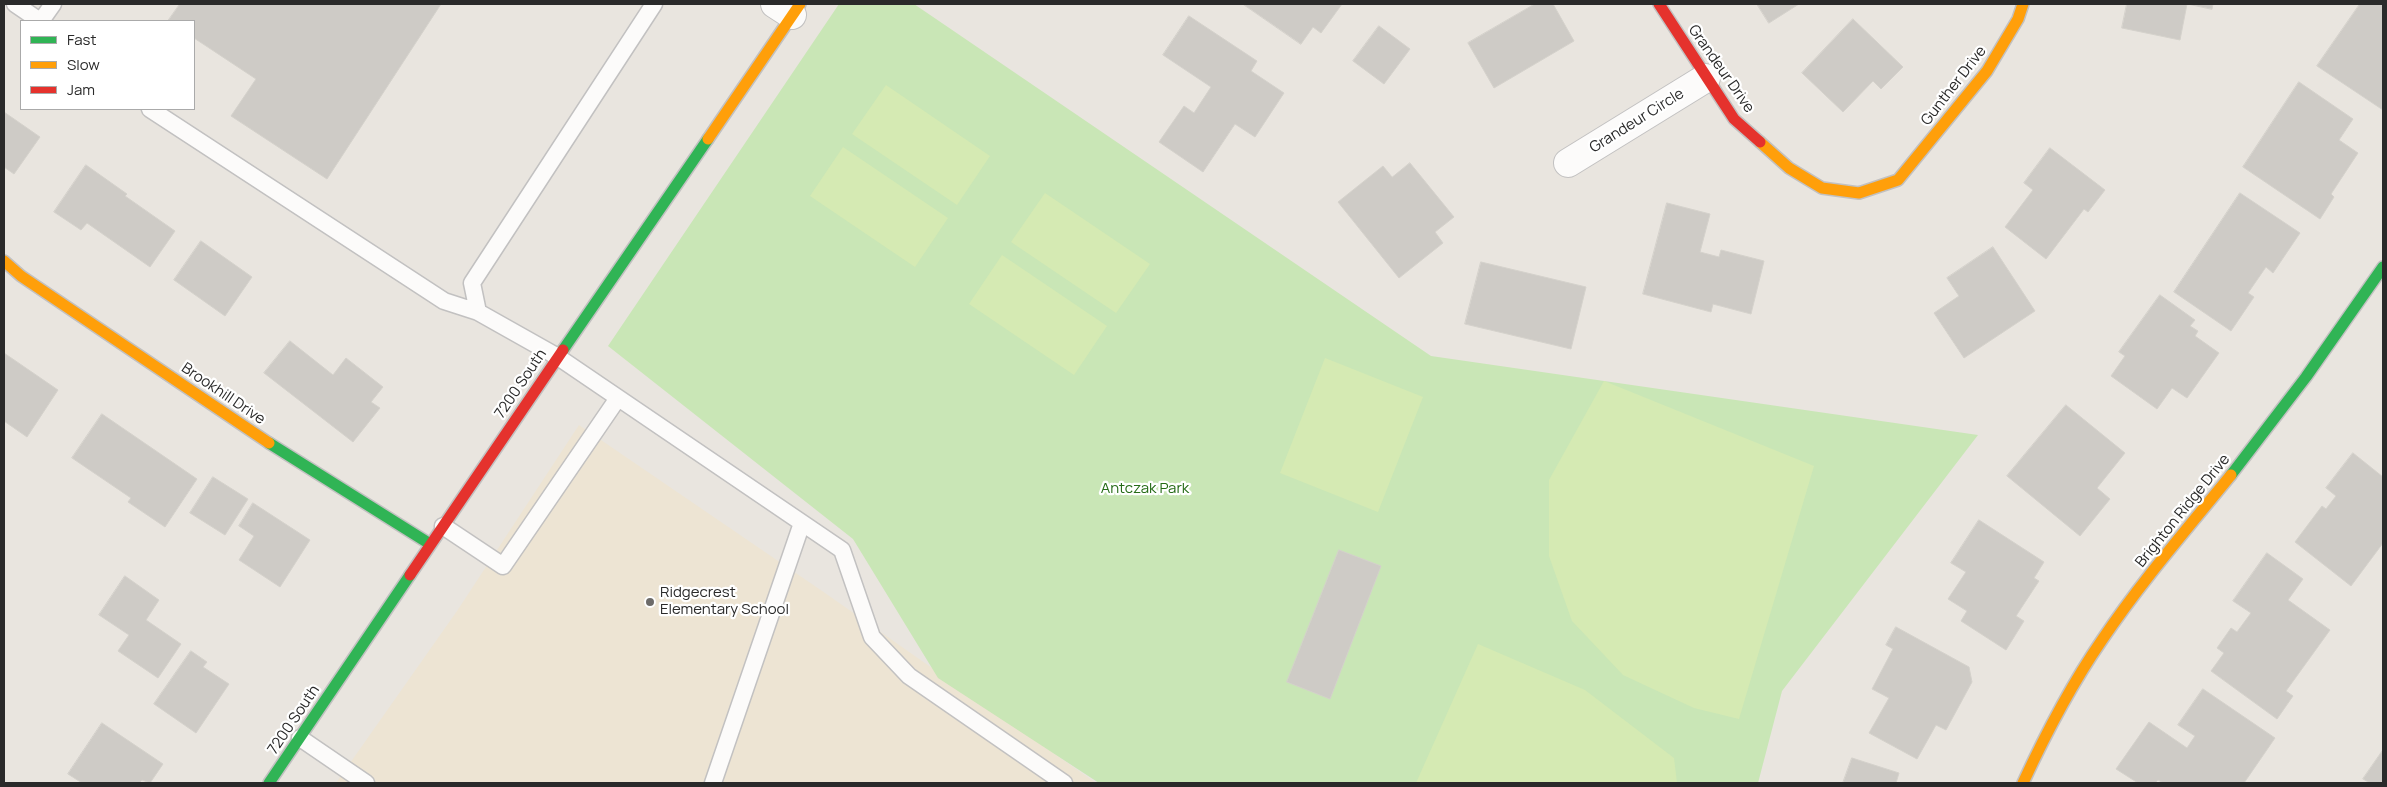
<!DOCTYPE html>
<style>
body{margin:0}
#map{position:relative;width:2387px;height:787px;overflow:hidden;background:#e9e5df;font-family:Manrope,sans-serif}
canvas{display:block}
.frame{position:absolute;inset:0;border:5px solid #2a2a2a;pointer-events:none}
.legend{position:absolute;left:20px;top:20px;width:175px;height:90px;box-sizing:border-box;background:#fff;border:1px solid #aaa;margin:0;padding:6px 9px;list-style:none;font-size:15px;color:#2a2a2a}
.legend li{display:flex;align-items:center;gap:10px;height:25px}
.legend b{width:25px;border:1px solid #aaa}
</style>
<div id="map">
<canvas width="2387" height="787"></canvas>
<div class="frame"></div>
<ul class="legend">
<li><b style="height:6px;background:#30b455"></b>Fast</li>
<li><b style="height:6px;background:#ff9f0a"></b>Slow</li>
<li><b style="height:6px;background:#e5322d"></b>Jam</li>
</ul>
</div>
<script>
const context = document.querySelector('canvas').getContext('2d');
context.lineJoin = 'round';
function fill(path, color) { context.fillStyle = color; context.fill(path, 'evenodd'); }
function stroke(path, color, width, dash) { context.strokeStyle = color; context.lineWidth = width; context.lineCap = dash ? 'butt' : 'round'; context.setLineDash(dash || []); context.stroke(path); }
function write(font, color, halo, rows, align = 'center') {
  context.font = font + ' Manrope,sans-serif'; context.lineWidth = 4.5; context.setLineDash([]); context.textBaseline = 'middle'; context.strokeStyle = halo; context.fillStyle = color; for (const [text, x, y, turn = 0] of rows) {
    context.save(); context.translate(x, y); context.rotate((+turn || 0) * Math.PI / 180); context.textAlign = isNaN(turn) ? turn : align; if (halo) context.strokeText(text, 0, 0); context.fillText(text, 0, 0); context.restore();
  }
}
const education = new Path2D(`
 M579,425l246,168 271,190h-760l121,-172z`);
const green = new Path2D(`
 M839,4h75l517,352 547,79 -196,256 -24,92h-659l-161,-105 -85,-139 -245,-193z`);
const pitch = new Path2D(`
 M886,85l104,71 -33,49 -105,-71z
 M843,147l105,71 -33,49 -105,-71z
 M1045,193l105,71 -34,49 -105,-71z
 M1002,255l105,71 -33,49 -105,-71z
 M1325,358l98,39 -45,115 -98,-39z
 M1604,381l210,85 -75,253 -45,-11 -71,-33 -51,-54 -23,-65v-76z
 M1478,644l107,46 89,68 3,25h-261z`);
const building = new Path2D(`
 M180,4h261l-114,175 -96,-63 25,-37 -62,-41v-17h-26z
 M1243,4h99l-21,29 -8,-6 -12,17z
 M1535,4h18l21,37 -80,47 -26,-45z
 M1757,4h42l-30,19z
 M2127,4h60l-7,36 -58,-12z
 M2188,4h25l-1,5z
 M2360,4h23v106l-66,-44z
 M1189,16l68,45 -6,10 33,22 -29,44 -20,-13 -32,48 -44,-30 25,-36 10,7 17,-26 -48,-32z
 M1853,19l50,48 -22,22 -8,-8 -30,31 -41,-39z
 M1379,26l31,23 -26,35 -31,-23z
 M2299,82l54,37 -14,21 19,13 -27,41 3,3 -14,22 -77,-52z
 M4,112l36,25 -26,37 -10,-7z
 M2050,148l55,42 -17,22 -4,-3 -38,50 -41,-32 28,-37 -9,-7z
 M1410,163l44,54 -19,15 8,11 -44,35 -61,-76 45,-36 9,11z
 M86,165l41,29 -2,2 50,35 -25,36 -63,-44 -6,7 -27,-18z
 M2240,193l60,40 -27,40 -7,-6 -18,26 6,4 -23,34 -57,-39z
 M1667,203l43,11 -10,38 19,5 2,-7 43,11 -13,53 -38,-10 -2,8 -68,-18z
 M201,241l51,36 -27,39 -51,-36z
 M1993,247l42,64 -71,47 -30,-45 25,-17 -12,-18z
 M1481,262l105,25 -15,62 -106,-25z
 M2160,295l35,25 -5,6 8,5 -3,5 24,17 -32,45 -15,-10 -15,21 -46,-33 14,-20 -6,-4z
 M290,341l43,34 13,-17 37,29 -12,15 9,6 -27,34 -89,-69z
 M4,353l54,37 -31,47 -23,-16z
 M2066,405l59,48 -28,35 13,11 -30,37 -73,-60z
 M102,414l95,65 -32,48 -37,-25 3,-4 -59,-40z
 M2353,453l30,24v66l-32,43 -56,-44 27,-36 4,3 10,-13 -10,-8z
 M213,477l35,22 -23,36 -35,-22z
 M253,503l57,37 -30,47 -41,-27 15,-24 -15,-10z
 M1979,520l65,42 -10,16 5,3 -23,35 8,5 -18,29 -45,-29 6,-10 -19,-12 18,-27 -15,-9z
 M1339,550l42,16 -51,133 -43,-17z
 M2267,553l36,26 -15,21 42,30 -44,61 7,5 -16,23 -66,-48 13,-18 -7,-5 14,-20 6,4 14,-19 -18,-12z
 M125,576l34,24 -13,20 35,24 -23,34 -40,-27 11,-16 -30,-20z
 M1896,627l73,40 3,15 -26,48 -10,-5 -19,34 -48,-26 20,-35 -17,-9 21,-40 -7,-4z
 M191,651l16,11 -4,5 26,17 -33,49 -42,-29z
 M2203,689l72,49 -31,45h-81l-5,-3 -3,3h-17l-22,-14 33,-47 38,26 8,-12 -17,-11z
 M102,723l61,41 -13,19 -8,-3 -3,3h-57l-14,-9z
 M2383,750v33h-13l-7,-4z
 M1852,758l47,15 -3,10h-53z`);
const lane = new Path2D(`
 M15,4l25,17
 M41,21l12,-17
 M150,109l294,192 34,11 80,45 284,193 30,87 37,39 155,107
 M478,312l-6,-29 182,-279
 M443,526l60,40 115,-168
 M300,738l66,45
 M713,783l89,-260`);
const street = new Path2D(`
 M775,4l17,11
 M1568,163l138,-85`);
const fast = new Path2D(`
 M563,350l145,-211
 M269,443l161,101
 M2231,475l75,-98 77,-110
 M269,783l141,-208`);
const slow = new Path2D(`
 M708,139l92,-135
 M1760,142l29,26 33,20 37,5 39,-13 89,-109 31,-52 5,-15
 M4,261l17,15 248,167
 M2023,783c23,-50 48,-98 79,-143 39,-58 85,-111 129,-165`);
const jam = new Path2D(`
 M1659,4l75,115 26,23
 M410,575l153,-225`);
const markers = [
 [650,602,5,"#6d6b69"]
];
const streetNames = [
 ["Grandeur Drive",1721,69,55],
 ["Gunther Drive",1954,86,-52],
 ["Grandeur Circle",1637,121,-32],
 ["7200 South",521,384,-56],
 ["Brookhill Drive",223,394,34],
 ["Brighton Ridge Drive",2183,511,-51],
 ["7200 South",294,720,-56]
];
const parkNames = [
 ["Antczak Park",1145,489]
];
const poiNames = [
 ["Ridgecrest",660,593],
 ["Elementary School",660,610]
];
fill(education, '#ede4d3');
fill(green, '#c9e6b6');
fill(pitch, '#d5eab3');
fill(building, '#cecbc6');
stroke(building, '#d4d1cb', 1);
stroke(lane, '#c2c1c1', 19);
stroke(street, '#c2c1c1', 30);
stroke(fast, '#c2c1c1', 14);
stroke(slow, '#c2c1c1', 14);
stroke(jam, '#c2c1c1', 14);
stroke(lane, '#fcfbfa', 16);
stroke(street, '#fcfbfa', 28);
stroke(fast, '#30b455', 11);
stroke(slow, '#ff9f0a', 11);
stroke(jam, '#e5322d', 11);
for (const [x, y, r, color] of markers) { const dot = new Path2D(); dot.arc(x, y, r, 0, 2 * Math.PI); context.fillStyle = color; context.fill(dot); stroke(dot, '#fff', 2); }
write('15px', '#2a2a2a', '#fff', streetNames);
write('15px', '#256b16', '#fff', parkNames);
write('15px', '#2a2a2a', '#fff', poiNames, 'left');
</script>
